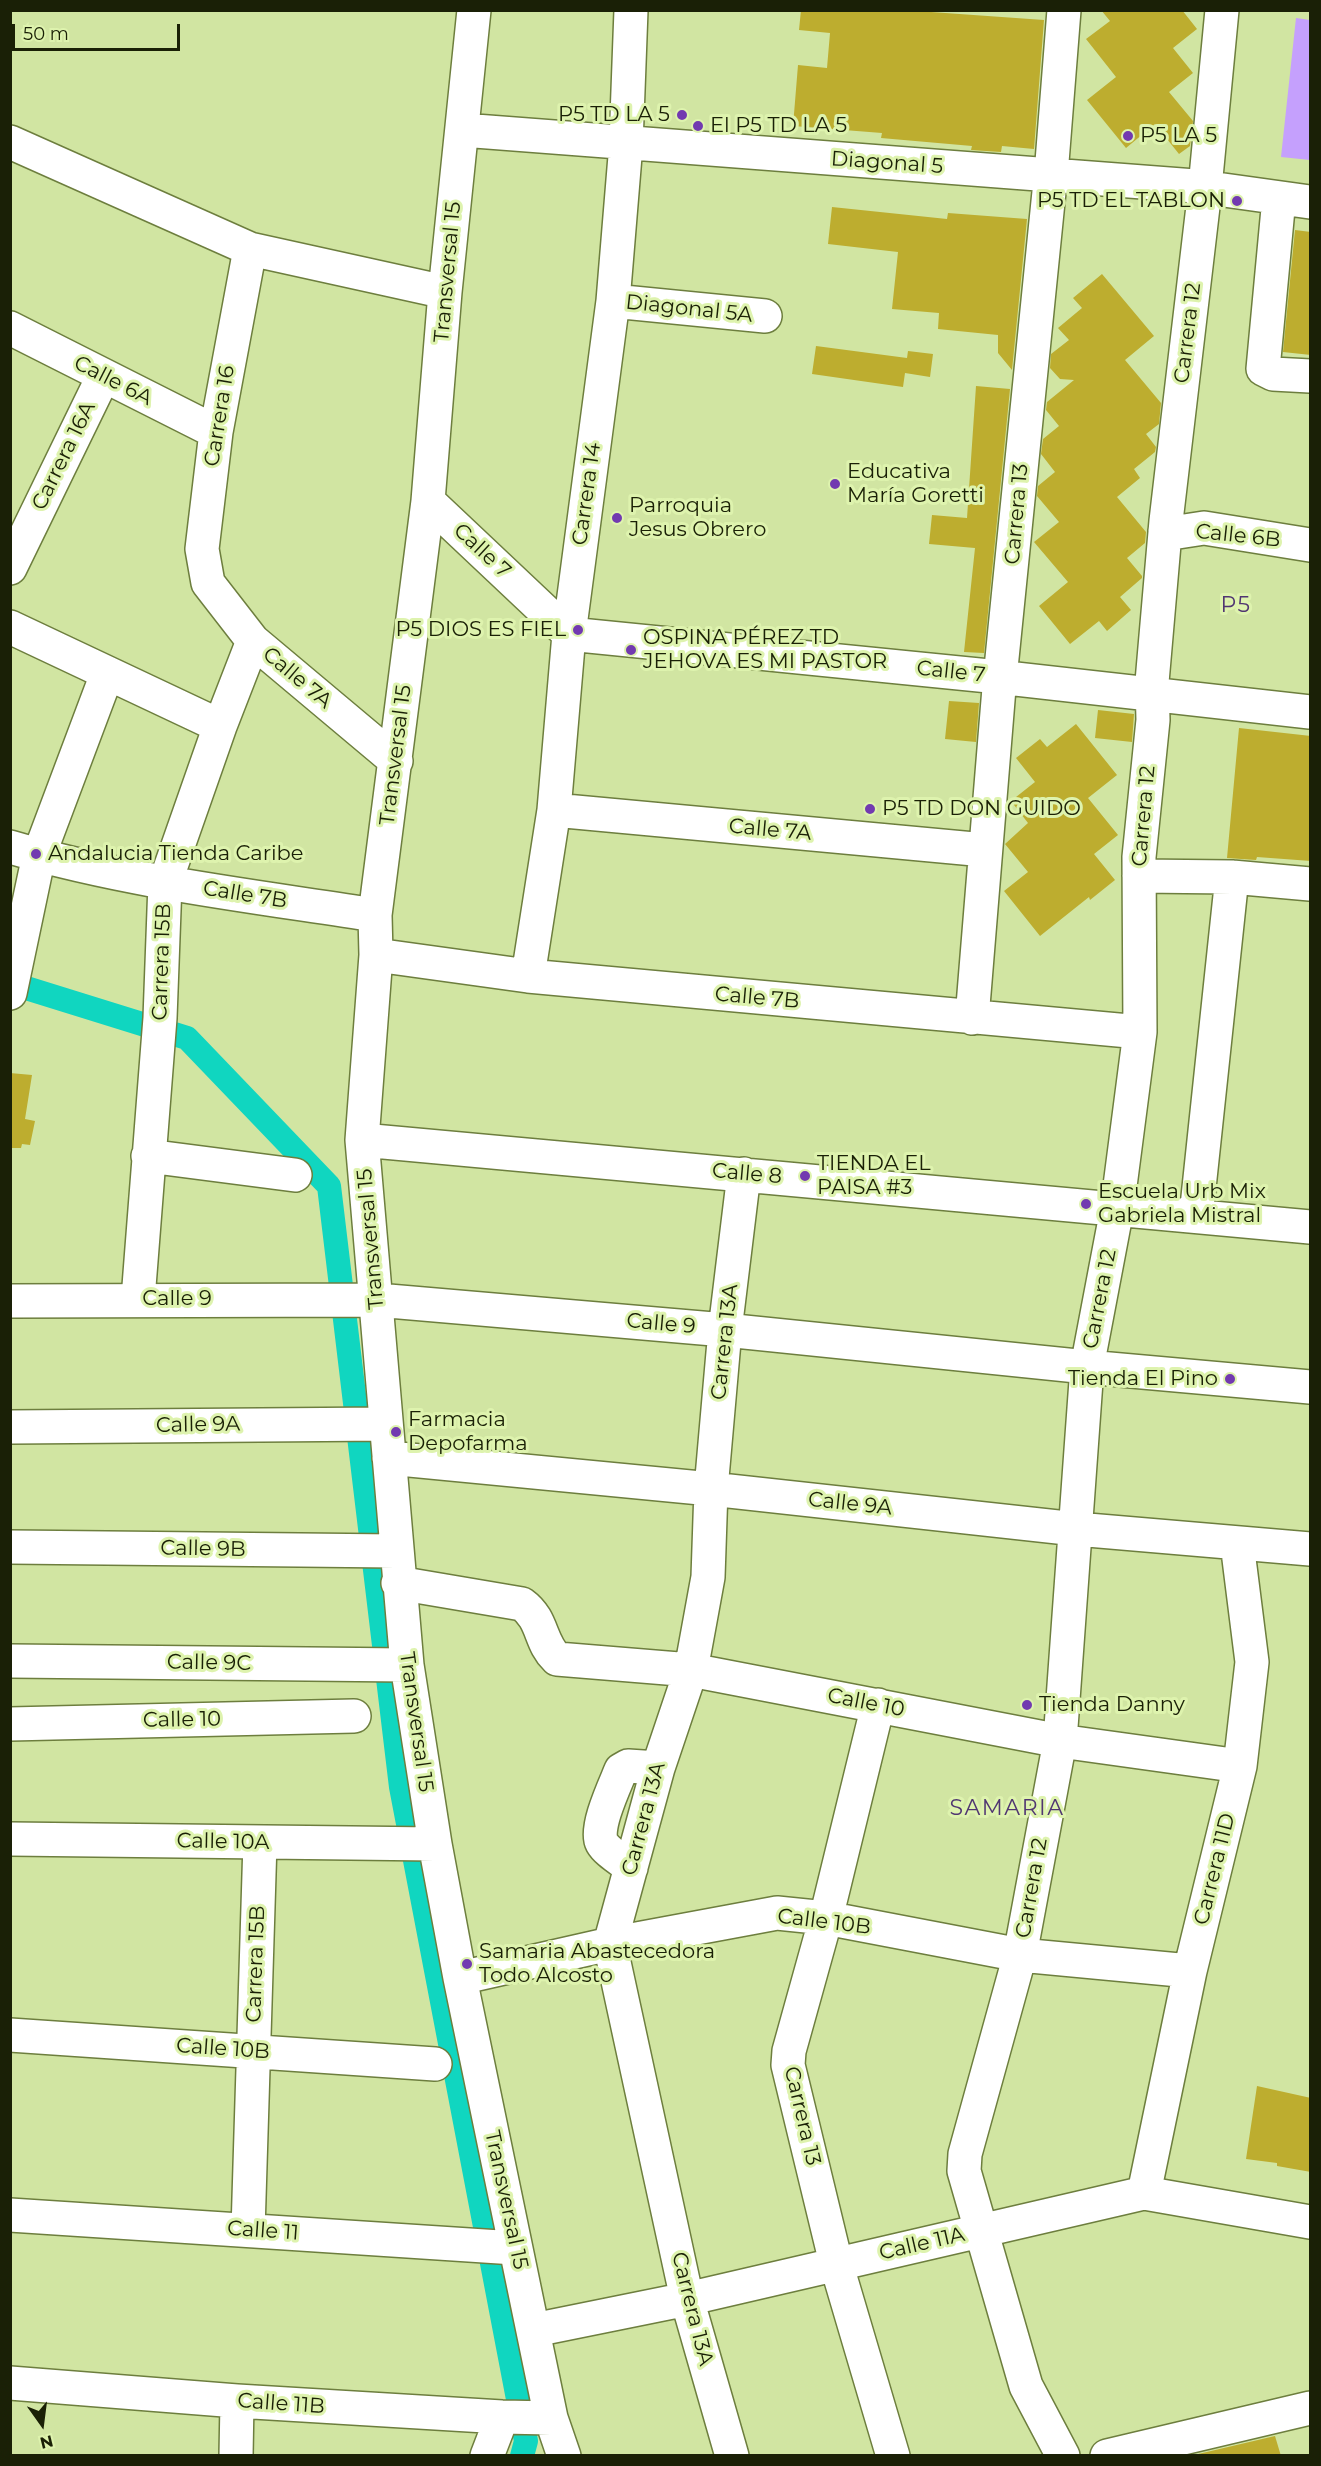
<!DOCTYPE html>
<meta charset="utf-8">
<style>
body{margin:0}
#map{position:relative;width:1321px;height:2466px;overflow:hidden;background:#d1e5a2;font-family:Montserrat,sans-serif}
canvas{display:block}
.frame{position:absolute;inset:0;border:12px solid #1a2006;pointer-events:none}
.north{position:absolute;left:12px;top:2394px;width:60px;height:60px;-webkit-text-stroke:4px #def3ae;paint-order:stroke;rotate:166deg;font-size:16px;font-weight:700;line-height:24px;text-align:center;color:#1a2006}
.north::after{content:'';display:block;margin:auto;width:21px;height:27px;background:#1a2006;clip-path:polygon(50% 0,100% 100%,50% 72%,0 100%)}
.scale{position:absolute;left:12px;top:24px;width:168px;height:27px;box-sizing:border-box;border:3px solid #1a2006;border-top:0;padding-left:8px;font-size:18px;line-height:21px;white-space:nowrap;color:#1a2006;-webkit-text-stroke:4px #def3ae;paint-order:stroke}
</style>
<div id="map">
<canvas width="1321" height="2466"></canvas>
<div class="frame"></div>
<div class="north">N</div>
<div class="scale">50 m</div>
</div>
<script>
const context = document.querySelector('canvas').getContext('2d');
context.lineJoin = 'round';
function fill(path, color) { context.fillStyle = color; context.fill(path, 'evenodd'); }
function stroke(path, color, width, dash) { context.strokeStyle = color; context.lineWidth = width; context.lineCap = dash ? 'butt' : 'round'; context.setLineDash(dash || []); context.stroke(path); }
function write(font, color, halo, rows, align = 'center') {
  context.font = font + ' Montserrat,sans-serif'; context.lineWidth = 6; context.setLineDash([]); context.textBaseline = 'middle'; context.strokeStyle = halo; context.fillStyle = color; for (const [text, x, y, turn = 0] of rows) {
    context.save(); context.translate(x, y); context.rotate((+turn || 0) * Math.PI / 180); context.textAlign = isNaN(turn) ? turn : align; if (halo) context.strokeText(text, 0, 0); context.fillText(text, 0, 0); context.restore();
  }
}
const green = new Path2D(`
 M1296,18l14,2v140l-29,-3z`);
const canal = new Path2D(`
 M10,983l177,55 142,148 72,601 125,654 -4,15`);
const building = new Path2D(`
 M801,10h102l141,10 -10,129 -32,-3 -1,6 -30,-2 1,-4 -91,-8 1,-5 -89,-7 5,-61 29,3 3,-35 -31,-3z
 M1101,10h81l15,19 -24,19 20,25 -24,19 24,29 -3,25 -11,8 -24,-30 -29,24 -39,-48 29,-23 -30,-38 24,-18z
 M832,207l115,12 1,-6 79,6 -15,151 -14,-17v-18l-60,-6 1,-16 -47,-4 6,-57 -70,-8z
 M1295,230l16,2v123l-28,-3z
 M1102,274l52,62 -29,24 36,43 -2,21 -13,10 10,13 -1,5 -21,17 6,9 -23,19 29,35 -1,11 -18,15 15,18v2l-22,19 11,13 -24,21 -8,-10 -29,23 -31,-38 29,-24 -34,-40 25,-20 -22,-26 1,-10 17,-14 -14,-18 2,-15 16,-13 -13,-16 1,-8 27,-22 -14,-1 -10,-11 1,-14 18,-14 -11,-12 24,-20 -9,-10z
 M816,346l91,12 1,-7 25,3 -3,23 -25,-4 -2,14 -91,-13z
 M976,386l34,3 -26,264 -20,-1 11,-104 -46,-4 3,-29 35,3z
 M949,701l30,2 -3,39 -31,-3z
 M1098,710l36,4 -2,28 -37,-4z
 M1076,724l41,51 -29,23 30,37 -24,19 21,26 -25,20 -1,-3 -49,39 -36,-45 24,-19 -23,-28 23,-21 -17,-22 24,-19 -19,-24 24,-19 7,8z
 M1239,728l72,8v125l-54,-4 -1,3 -29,-2z
 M10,1073l22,2 -7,44 10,2 -5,24 -8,-1 -1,4h-11z
 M1257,2086l54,12v74l-34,-6v-3l-31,-4z
 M1275,2436l6,20h-87v-1z`);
const minor = new Path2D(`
 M474,10l-29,282 -17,209 -53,414 1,40 -14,185 45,525 28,179 25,134 91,440 13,38
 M462,130l733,56 115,16
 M10,142l240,107 195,43
 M1279,198l-16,171 10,5 37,2
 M250,249l-34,183 -14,117 6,34 45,58 143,120
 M613,301l152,15
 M10,328l206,104
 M428,501l141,133 420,42 321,36
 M1165,531l13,1 26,-4 106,17
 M10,568l93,-191
 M10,627l210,99
 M554,810l431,40
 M10,847c119,35 243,49 365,68
 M1139,876l93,1 78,7
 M376,955l152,21 612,56
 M528,976l26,-166 15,-176 44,-333 13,-157 5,-134
 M10,993l29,-138 68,-181
 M972,1018l27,-330 53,-526 12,-152
 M362,1140l948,87
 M148,1156l147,19
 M1196,1216l36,-339
 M138,1299l22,-281 5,-135 55,-157 33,-85
 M10,1301l367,-1 348,30 362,37 223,20
 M10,1427l376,-3
 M389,1458l322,31 365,40 234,20
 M10,1547l386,4
 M398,1583l124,21c22,16 17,38 35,55l134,11 369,71 180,25
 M10,1661l397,4
 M878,1705l-52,213 -37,133 -1,14 48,198 57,193
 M10,1724l344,-8
 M10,1839l425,5
 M631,1868c-8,-7 -24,-16 -29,-25 -8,-14 13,-58 19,-73l7,-4 30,2
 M460,1978l150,-34 167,-31 49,5 194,37 170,16
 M10,2035l425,29
 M1144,2193l46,-222 50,-205 12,-104 -15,-119
 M10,2215l505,33
 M248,2230l12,-388
 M534,2330l153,-31 457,-106 166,29
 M10,2383l227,18 265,16 49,1
 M236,2456l1,-55
 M487,2456l15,-39
 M732,2456l-45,-157 -77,-355 48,-176 33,-98 17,-93 3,-88 14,-159 19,-156
 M1063,2456l-37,-70 -62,-215 1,-17 55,-199 40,-214 27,-374 30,-158 23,-177 -1,-175 14,-137 -1,-38 14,-161 38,-323 18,-188
 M1107,2456l203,-48`);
const markers = [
 [682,115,6,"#723ab0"],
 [698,126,6,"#723ab0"],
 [1128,136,6,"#723ab0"],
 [1237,201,6,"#723ab0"],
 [835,484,6,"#723ab0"],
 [617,518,6,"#723ab0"],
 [578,630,6,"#723ab0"],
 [631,650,6,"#723ab0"],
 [870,809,6,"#723ab0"],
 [36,854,6,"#723ab0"],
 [805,1176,6,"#723ab0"],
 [1086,1204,6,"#723ab0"],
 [1230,1379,6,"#723ab0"],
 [396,1432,6,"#723ab0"],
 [1027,1705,6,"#723ab0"],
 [467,1964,6,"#723ab0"]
];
const poiNames = [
 ["P5 TD LA 5",670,115,"right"],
 ["El P5 TD LA 5",710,126],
 ["P5 LA 5",1140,136],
 ["P5 TD EL TABLON",1225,201,"right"],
 ["Educativa",847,472],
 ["María Goretti",847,496],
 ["Parroquia",629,506],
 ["Jesus Obrero",629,530],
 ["P5 DIOS ES FIEL",566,630,"right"],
 ["OSPINA PÉREZ TD",643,638],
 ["JEHOVA ES MI PASTOR",643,662],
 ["P5 TD DON GUIDO",882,809],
 ["Andalucia Tienda Caribe",48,854],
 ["TIENDA EL",817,1164],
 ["PAISA #3",817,1188],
 ["Escuela Urb Mix",1098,1192],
 ["Gabriela Mistral",1098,1216],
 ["Tienda El Pino",1218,1379,"right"],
 ["Farmacia",408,1420],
 ["Depofarma",408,1444],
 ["Tienda Danny",1039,1705],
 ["Samaria Abastecedora",479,1952],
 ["Todo Alcosto",479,1976]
];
const streetNames = [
 ["Diagonal 5",887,163,4],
 ["Transversal 15",448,272,-85],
 ["Diagonal 5A",689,309,6],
 ["Carrera 12",1188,333,-83],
 ["Calle 6A",113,381,27],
 ["Carrera 16",220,416,-81],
 ["Carrera 16A",64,456,-64],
 ["Carrera 14",587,494,-82],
 ["Carrera 13",1017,514,-85],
 ["Calle 6B",1238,536,6],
 ["Calle 7",482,551,43],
 ["Calle 7",951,672,6],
 ["Calle 7A",297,678,40],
 ["Transversal 15",396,755,-83],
 ["Carrera 12",1144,816,-85],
 ["Calle 7A",770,830,5],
 ["Calle 7B",245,895,9],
 ["Carrera 15B",162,962,-88],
 ["Calle 7B",757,998,5],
 ["Calle 8",747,1174,5],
 ["Transversal 15",371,1239,-95],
 ["Calle 9",177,1299],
 ["Carrera 12",1100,1299,-79],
 ["Calle 9",661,1324,5],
 ["Carrera 13A",725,1342,-84],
 ["Calle 9A",198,1425,-1],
 ["Calle 9A",850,1504,6],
 ["Calle 9B",203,1549,1],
 ["Calle 9C",209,1663,1],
 ["Calle 10",866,1703,11],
 ["Calle 10",182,1720,-1],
 ["Transversal 15",416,1722,82],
 ["Carrera 13A",644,1819,-75],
 ["Calle 10A",223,1842,1],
 ["Carrera 11D",1215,1869,-76],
 ["Carrera 12",1032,1888,-80],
 ["Calle 10B",824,1922,7],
 ["Carrera 15B",256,1964,-88],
 ["Calle 10B",223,2049,4],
 ["Carrera 13",802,2116,77],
 ["Transversal 15",506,2200,78],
 ["Calle 11",263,2231,4],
 ["Calle 11A",922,2244,-13],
 ["Carrera 13A",692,2309,76],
 ["Calle 11B",281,2404,4]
];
const neighbourhoodNames = [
 ["P5",1236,606],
 ["SAMARIA",1007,1809]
];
fill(green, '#c5a0fd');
stroke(canal, '#10d6c0', 24);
fill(building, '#bdad2f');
stroke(minor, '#6d7e3e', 36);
stroke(minor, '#fff', 33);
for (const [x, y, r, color] of markers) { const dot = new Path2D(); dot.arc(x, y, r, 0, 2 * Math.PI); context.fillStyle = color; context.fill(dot); stroke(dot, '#def3ae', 2); }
write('21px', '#1a2006', '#def3ae', poiNames, 'left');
write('21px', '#1a2006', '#def3ae', streetNames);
context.letterSpacing = '1.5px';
write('22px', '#503671', '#def3ae', neighbourhoodNames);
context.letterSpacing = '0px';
</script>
